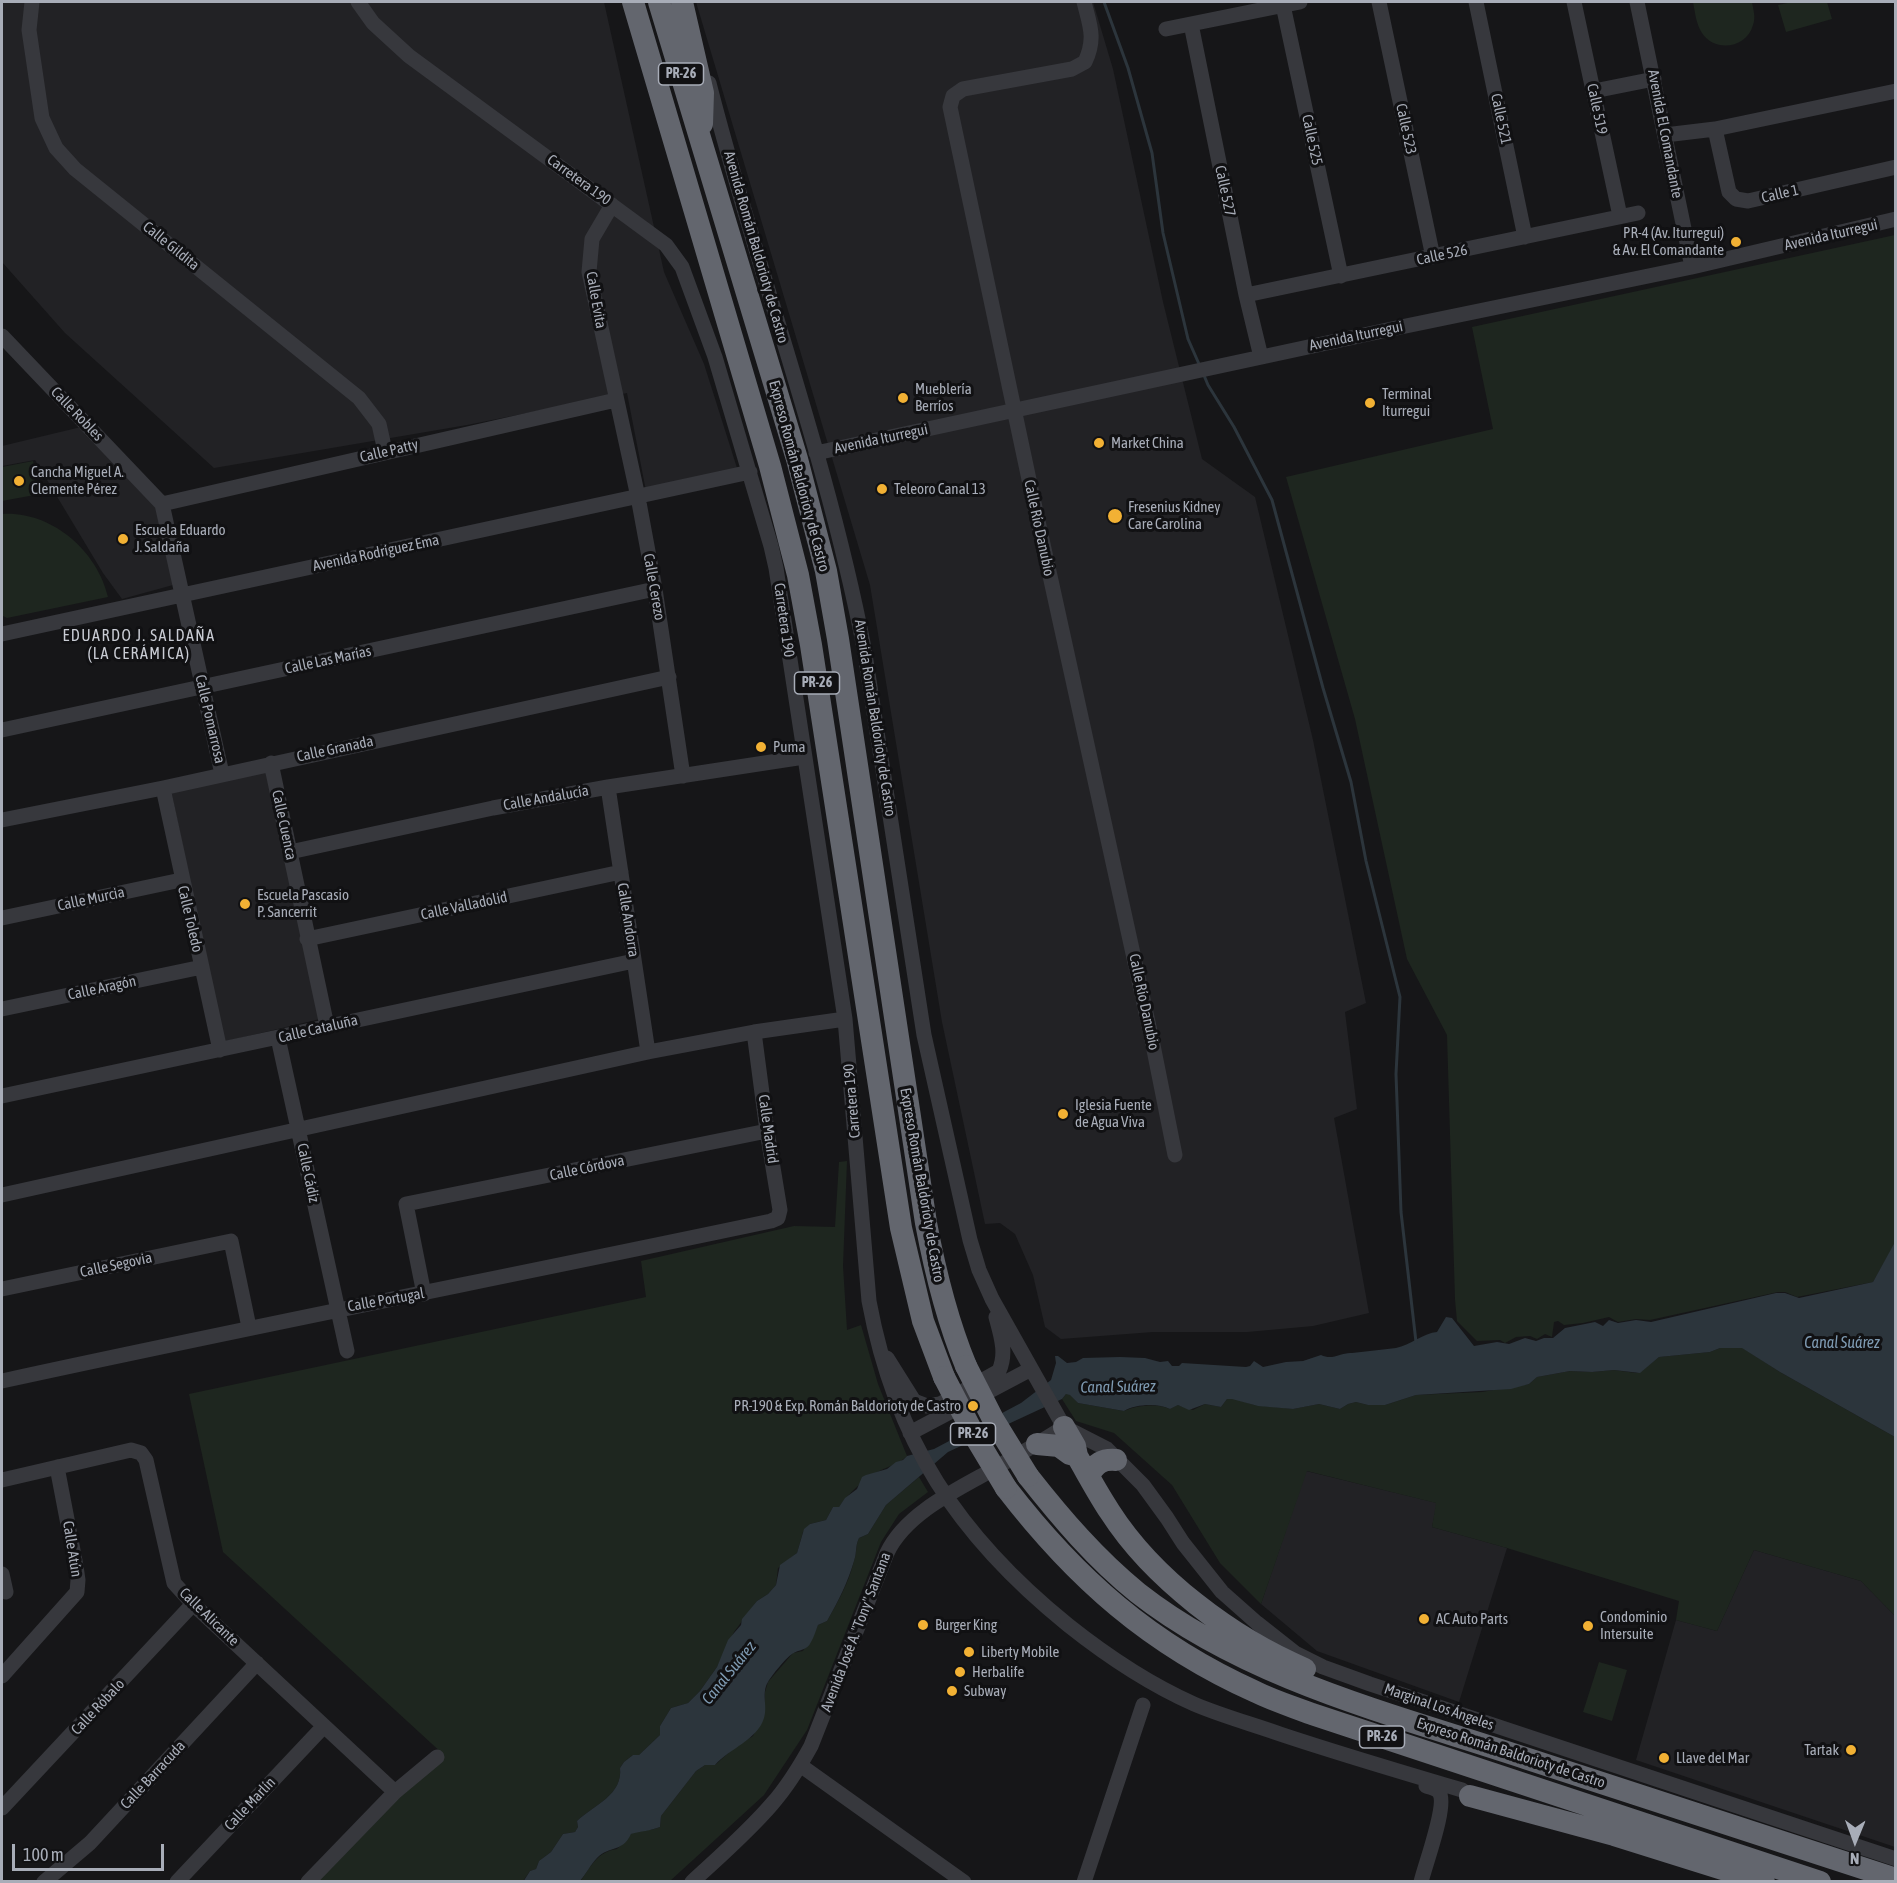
<!DOCTYPE html>
<meta charset="utf-8">
<style>
body{margin:0}
#map{position:relative;width:1897px;height:1883px;overflow:hidden;background:#161618;font-family:"Asap Condensed",sans-serif}
canvas{display:block}
.frame{position:absolute;inset:0;border:3px solid #a8adb8;pointer-events:none}
.north{position:absolute;left:1825px;top:1811px;width:60px;height:60px;-webkit-text-stroke:4px #111113;paint-order:stroke;rotate:181deg;font-size:16px;font-weight:700;line-height:24px;text-align:center;color:#a8adb8}
.north::after{content:'';display:block;margin:auto;width:21px;height:27px;background:#a8adb8;clip-path:polygon(50% 0,100% 100%,50% 72%,0 100%)}
.scale{position:absolute;left:12px;top:1844px;width:152px;height:27px;box-sizing:border-box;border:3px solid #a8adb8;border-top:0;padding-left:8px;font-size:18px;line-height:21px;white-space:nowrap;color:#a8adb8;-webkit-text-stroke:4px #111113;paint-order:stroke}
</style>
<div id="map">
<canvas width="1897" height="1883"></canvas>
<div class="frame"></div>
<div class="north">N</div>
<div class="scale">100 m</div>
</div>
<script>
const context = document.querySelector('canvas').getContext('2d');
context.lineJoin = 'round';
function fill(path, color) { context.fillStyle = color; context.fill(path, 'evenodd'); }
function stroke(path, color, width, dash) { context.strokeStyle = color; context.lineWidth = width; context.lineCap = dash ? 'butt' : 'round'; context.setLineDash(dash || []); context.stroke(path); }
function write(font, color, halo, rows, align = 'center') {
  context.font = font + ' "Asap Condensed",sans-serif'; context.lineWidth = 6; context.setLineDash([]); context.textBaseline = 'middle'; context.strokeStyle = halo; context.fillStyle = color; for (const [text, x, y, turn = 0] of rows) {
    context.save(); context.translate(x, y); context.rotate((+turn || 0) * Math.PI / 180); context.textAlign = isNaN(turn) ? turn : align; if (halo) context.strokeText(text, 0, 0); context.fillText(text, 0, 0); context.restore();
  }
}
const built = new Path2D(`
 M2,2h602l60,270 40,92 33,104 -91,23 -19,-98 -160,32 -253,43 -149,-135 -63,-71z
 M696,2h397l20,67 50,233 39,157 53,38 58,243 53,263 -21,9 12,97 -23,9 35,195 -56,13 -66,6h-94l-92,7 -16,-12 -12,-52 -18,-41 -15,-11 -15,1 -43,-202 -72,-437z
 M81,427l76,78 16,80 -51,14 -19,-26 -68,-113 -33,6v-20z
 M267,769l53,250 -97,23 -52,-252z
 M1306,1471l131,32 -5,24 75,21 -48,154 -142,-51 -56,-47z
 M1754,1550l107,31 34,35v231l-259,-87 40,-140 41,11z`);
const green = new Path2D(`
 M1693,2h59c1,7 4,15 1,23 -6,23 -38,28 -51,8 -6,-9 -7,-21 -9,-31z
 M1792,2h35l5,17 -46,13 -8,-27z
 M1895,235l1,1007 -23,40 -76,15 -12,-5h-7l-128,28 -14,-1 -18,3 -9,-5 -26,6 -19,2 -6,-4 -4,1 -2,15 -7,-3 -8,5 -7,-3 -14,1 -11,6 -5,-3 -23,1 -20,-20 -2,-22 -8,-264 -40,-76 -52,-240 -69,-242 207,-48 -21,-102z
 M33,461l7,33 -38,7v-34z
 M2,514c49,-3 95,36 106,83l-101,21 -4,-2z
 M847,1161l-4,105 4,64 14,-5 17,59 29,72c-7,8 -24,12 -33,18 -13,8 -27,21 -35,33h-6l-7,13 -16,4 -7,8 -6,21 -19,15 -2,17 -8,9 -11,7 -23,31 -17,35 -17,24 -12,12 -17,5 -11,18v9l-21,20h-6l-9,7 -4,6c3,27 -26,37 -43,53l1,6 -3,5 -12,2 -12,18 -12,9 -3,8 -6,2 -7,10h-205l80,-83 46,-43 -221,-203 -34,-158 457,-97 -5,-36 153,-35 41,1 4,-65z
 M1720,1348h23l37,24 115,65v179l-34,-35 -107,-31 -37,81 -41,-11 3,-19 -172,-53 -75,-21 4,-24 -129,-32 -46,133 -41,-41 -48,-78 -58,-52 -38,-12 -14,-22 4,-5h4l8,9 46,8c12,-6 34,-8 46,-2l8,-4 15,5 12,-6 16,3 6,-8h9l18,6 39,4 26,-5 21,5 8,-5 8,-2 12,3h17l31,-10 66,-3 47,-8 8,-7 33,-6 22,1 22,-2 22,3 7,-3 16,-13 51,-5z
 M919,1477l9,15 -29,22 -18,28 -74,188 -43,65 -94,86 -90,1c11,-16 17,-30 37,-33 5,-4 9,-12 14,-15 8,-5 18,-2 29,-7l1,-11 35,-45 9,-6h10l20,-18 18,-11 12,-27v-17l3,-10 25,-29 10,-2 15,-26 9,-4c11,-19 22,-39 27,-60 3,-8 1,-15 5,-23l9,-4 18,-29z
 M1599,1662l28,8 -15,51 -29,-9z`);
const water = new Path2D(`
 M1895,1242v195l-115,-65 -38,-24h-22l-10,4 -51,5 -19,16 -26,-3 -22,2 -22,-1 -33,6 -8,7 -18,5 -95,6 -31,10h-17l-12,-3 -8,2 -8,5 -21,-5 -26,5 -35,-3 -26,-7h-5l-6,8 -16,-3 -16,6 -11,-5 -8,4c-12,-6 -34,-5 -46,2l-46,-8 -8,-8 -4,-1 -4,5 -114,53 -62,53 -18,29 -9,4c-4,8 -2,15 -5,23 -6,21 -16,41 -27,60l-9,4c-2,5 -4,12 -7,17 -4,9 -12,7 -19,12 -6,4 -20,21 -24,28 -7,11 0,24 -4,36 -6,21 -35,31 -49,47h-10l-9,6 -35,45 -1,11c-10,4 -19,4 -29,7 -9,19 -21,11 -34,24 -6,6 -11,16 -17,23l-57,1 7,-11 6,-2 3,-8 12,-9 12,-18 12,-2 3,-5 -1,-6c17,-16 46,-26 43,-53l4,-6 9,-7h6l21,-20v-9l11,-18 17,-5 12,-12 17,-24 11,-27 13,-15 1,-6 15,-18 11,-7 8,-9 4,-20 17,-12 7,-24 6,-5 16,-4 7,-13h6l6,-9 12,-9 5,-12 4,-2 21,-6 9,-7 7,-2 4,-4 27,-7 87,-46 30,-23 5,-17 -1,-7h3l9,7 9,-1 7,-4 37,-1 25,1 15,4 8,-1 4,5h7l3,-3 64,4 4,-1 4,-5 9,6 23,-5 17,-1 18,-6c12,6 20,-3 31,-2 15,-2 30,-3 44,-5 14,-3 28,-15 41,-16l9,-15 6,1 22,28 23,-4 12,2 16,-6 11,3 8,-3h9l12,-10 30,-6 8,4 6,-6 9,3 18,-3 15,2 125,-29h9l14,5 74,-16z`);
const stream = new Path2D(`
 M1104,2l24,66 24,85 11,80 25,106 11,25
 M1203,373l5,12 26,42 38,73 51,188 28,94 15,79 34,136 -4,77 5,138 15,130`);
const minor = new Path2D(`
 M32,2l-3,28 13,88 14,30 19,21 284,229 20,26 6,27
 M358,2l15,21 36,33 257,189 16,22 33,90 56,189 5,22 69,451 24,282c26,140 89,235 199,324 39,31 81,59 126,79 28,12 58,20 86,30 60,20 121,38 182,56l8,6
 M1084,2c6,24 12,36 1,60l-13,7 -109,20 -10,7 -3,11 84,396 118,537 23,115
 M1379,2l54,255
 M1476,2l49,235
 M1574,2l46,214
 M1637,2l55,265
 M1283,5l58,271
 M1191,24l55,271 15,62
 M1166,29l134,-27
 M709,83c48,189 118,373 155,565l60,387 46,205 9,30 13,29 72,128
 M1594,91l60,-12
 M1896,91l-181,38 14,63 7,7 12,2 148,-34
 M1665,135l50,-6
 M612,205l-20,34 -3,33 49,225 17,92 28,187
 M1246,295l392,-82
 M2,336l160,168 60,270
 M816,453l585,-126 291,-60 204,-48
 M162,504l454,-104
 M2,634l748,-162
 M2,730l653,-141
 M271,763l56,263
 M608,787l40,265
 M163,788l57,262
 M2,820l161,-32 506,-111
 M290,852l203,-44 115,-21 196,-30
 M2,918l179,-38
 M307,939l314,-67
 M2,1009l200,-42
 M278,1038l69,313
 M2,1096l632,-135
 M2,1195l646,-143 106,-20 91,-13
 M2,1289l229,-48 18,86
 M424,1294l-18,-90 361,-73
 M887,1358l27,43 13,5 13,-2 59,-33c8,-18 2,-35 -3,-54
 M2,1381c256,-56 513,-106 769,-160l7,-3 2,-8 -13,-79 -13,-99
 M1064,1427l43,22 36,36 24,33 16,25 39,49 35,31 38,30 28,14 47,17 526,175
 M910,1433l121,-64
 M2,1480l129,-30 10,3 5,7 28,123 19,21 202,188
 M2,1574l4,18
 M2,1676l75,-84 1,-12 -2,-14 -19,-99
 M800,1765l164,117
 M2,1808l191,-204
 M44,1882l46,-39 167,-180
 M177,1882l147,-156
 M308,1882l87,-90 42,-35
 M692,1882c27,-25 56,-50 80,-78 15,-17 28,-38 39,-58l76,-193c18,-39 69,-63 105,-83 24,-14 49,-28 72,-43
 M1084,1882l59,-177
 M1421,1882c4,-17 27,-78 18,-90 -3,-4 -9,-5 -13,-6`);
const highway = new Path2D(`
 M633,2l137,464 28,109 13,70 90,583 22,93 21,56
 M659,2l138,457 29,112 12,68 88,584c9,48 21,97 40,143
 M682,2l21,91 -1,31
 M1064,1427l11,19 2,10c11,19 21,38 33,56 43,67 122,126 195,157
 M1037,1444l22,2 11,8 7,2
 M1089,1475c7,-12 13,-16 27,-15
 M1028,1476c33,42 68,83 110,117 111,87 258,122 390,166 123,40 245,80 368,120
 M1006,1488c70,91 145,157 250,204 18,9 38,15 56,22l508,168
 M1470,1796l144,39 150,47`);
const highwayBridge = new Path2D(`
 M966,1366l27,53 35,57
 M944,1377l29,56 33,55`);
const markers = [
 [1736,242,6,"#f2b134"],
 [903,398,6,"#f2b134"],
 [1370,403,6,"#f2b134"],
 [1099,443,6,"#f2b134"],
 [19,481,6,"#f2b134"],
 [882,489,6,"#f2b134"],
 [1115,516,8,"#f2b134"],
 [123,539,6,"#f2b134"],
 [761,747,6,"#f2b134"],
 [245,904,6,"#f2b134"],
 [1063,1114,6,"#f2b134"],
 [973,1406,6,"#f2b134"],
 [1424,1619,6,"#f2b134"],
 [923,1625,6,"#f2b134"],
 [1588,1626,6,"#f2b134"],
 [969,1652,6,"#f2b134"],
 [960,1672,6,"#f2b134"],
 [952,1691,6,"#f2b134"],
 [1851,1750,6,"#f2b134"],
 [1664,1758,6,"#f2b134"]
];
const shields = [
 [681,74,45],
 [817,683,45],
 [973,1434,45],
 [1382,1737,45]
];
const shieldNames = [
 ["PR-26",681,74],
 ["PR-26",817,683],
 ["PR-26",973,1434],
 ["PR-26",1382,1737]
];
const streetNames = [
 ["Calle 519",1597,109,78],
 ["Calle 521",1501,119,78],
 ["Calle 523",1406,129,78],
 ["Avenida El Comandante",1665,134,79],
 ["Calle 525",1312,140,78],
 ["Carretera 190",579,180,36],
 ["Calle 527",1225,191,78],
 ["Calle 1",1780,194,-13],
 ["Avenida Iturregui",1831,235,-13],
 ["Calle Gildita",171,246,39],
 ["Avenida Román Baldorioty de Castro",756,247,74],
 ["Calle 526",1442,255,-12],
 ["Calle Evita",596,300,80],
 ["Avenida Iturregui",1356,336,-12],
 ["Calle Robles",77,414,46],
 ["Avenida Iturregui",881,439,-12],
 ["Calle Patty",389,451,-13],
 ["Expreso Román Baldorioty de Castro",799,476,75],
 ["Calle Río Danubio",1039,528,78],
 ["Avenida Rodríguez Ema",376,553,-12],
 ["Calle Cerezo",654,587,80],
 ["Carretera 190",784,620,82],
 ["Calle Las Marías",328,660,-12],
 ["Avenida Román Baldorioty de Castro",875,718,81],
 ["Calle Pomarrosa",210,719,77],
 ["Calle Granada",335,749,-12],
 ["Calle Andalucía",546,798,-10],
 ["Calle Cuenca",284,825,78],
 ["Calle Murcia",91,899,-12],
 ["Calle Valladolid",464,906,-12],
 ["Calle Toledo",190,919,77],
 ["Calle Andorra",628,920,81],
 ["Calle Aragón",102,988,-12],
 ["Calle Río Danubio",1144,1002,78],
 ["Calle Cataluña",318,1029,-13],
 ["Carretera 190",852,1101,-95],
 ["Calle Madrid",768,1129,82],
 ["Calle Córdova",587,1168,-12],
 ["Calle Cádiz",308,1173,78],
 ["Expreso Román Baldorioty de Castro",922,1185,80],
 ["Calle Segovia",116,1265,-12],
 ["Calle Portugal",386,1300,-10],
 ["Calle Atún",72,1549,81],
 ["Calle Alicante",209,1617,44],
 ["Avenida José A. \"Tony\" Santana",856,1632,-69],
 ["Calle Róbalo",98,1707,-47],
 ["Marginal Los Ángeles",1439,1707,19],
 ["Expreso Román Baldorioty de Castro",1511,1753,18],
 ["Calle Barracuda",153,1775,-47],
 ["Calle Marlín",250,1804,-47]
];
const poiNames = [
 ["PR-4 (Av. Iturregui)",1724,233,"right"],
 ["& Av. El Comandante",1724,250,"right"],
 ["Mueblería",915,389],
 ["Berríos",915,406],
 ["Terminal",1382,394],
 ["Iturregui",1382,411],
 ["Market China",1111,443],
 ["Cancha Miguel A.",31,472],
 ["Clemente Pérez",31,489],
 ["Teleoro Canal 13",894,489],
 ["Fresenius Kidney",1128,507],
 ["Care Carolina",1128,524],
 ["Escuela Eduardo",135,530],
 ["J. Saldaña",135,547],
 ["Puma",773,747],
 ["Escuela Pascasio",257,895],
 ["P. Sancerrit",257,912],
 ["Iglesia Fuente",1075,1105],
 ["de Agua Viva",1075,1122],
 ["PR-190 & Exp. Román Baldorioty de Castro",961,1406,"right"],
 ["Condominio",1600,1617],
 ["Intersuite",1600,1634],
 ["AC Auto Parts",1436,1619],
 ["Burger King",935,1625],
 ["Liberty Mobile",981,1652],
 ["Herbalife",972,1672],
 ["Subway",964,1691],
 ["Tartak",1839,1750,"right"],
 ["Llave del Mar",1676,1758]
];
const neighbourhoodNames = [
 ["EDUARDO J. SALDAÑA",139,636],
 ["(LA CERÁMICA)",139,654]
];
const waterNames = [
 ["Canal Suárez",1842,1343],
 ["Canal Suárez",1118,1387,-1],
 ["Canal Suárez",729,1673,-51]
];
fill(built, '#222225');
fill(green, '#1e261f');
fill(water, '#2c353c');
stroke(stream, '#2c353c', 3);
stroke(minor, '#37383d', 15);
stroke(highway, '#63666e', 22);
stroke(highwayBridge, '#63666e', 22);
for (const [x, y, r, color] of markers) { const dot = new Path2D(); dot.arc(x, y, r, 0, 2 * Math.PI); context.fillStyle = color; context.fill(dot); stroke(dot, '#111113', 2); }
for (const [x, y, w] of shields) { const box = new Path2D(); box.roundRect(x - w / 2, y - 11, w, 22, 4.5); context.fillStyle = '#111113'; context.fill(box); stroke(box, '#a8adb8', 1.5); }
write('bold 14px', '#a8adb8', null, shieldNames);
write('15px', '#a8adb8', '#111113', streetNames);
write('15px', '#a8adb8', '#111113', poiNames, 'left');
context.letterSpacing = '1.5px';
write('16px', '#c9ccd4', '#111113', neighbourhoodNames);
context.letterSpacing = '0px';
write('italic 16px', '#7f9bb3', '#111113', waterNames);
</script>
